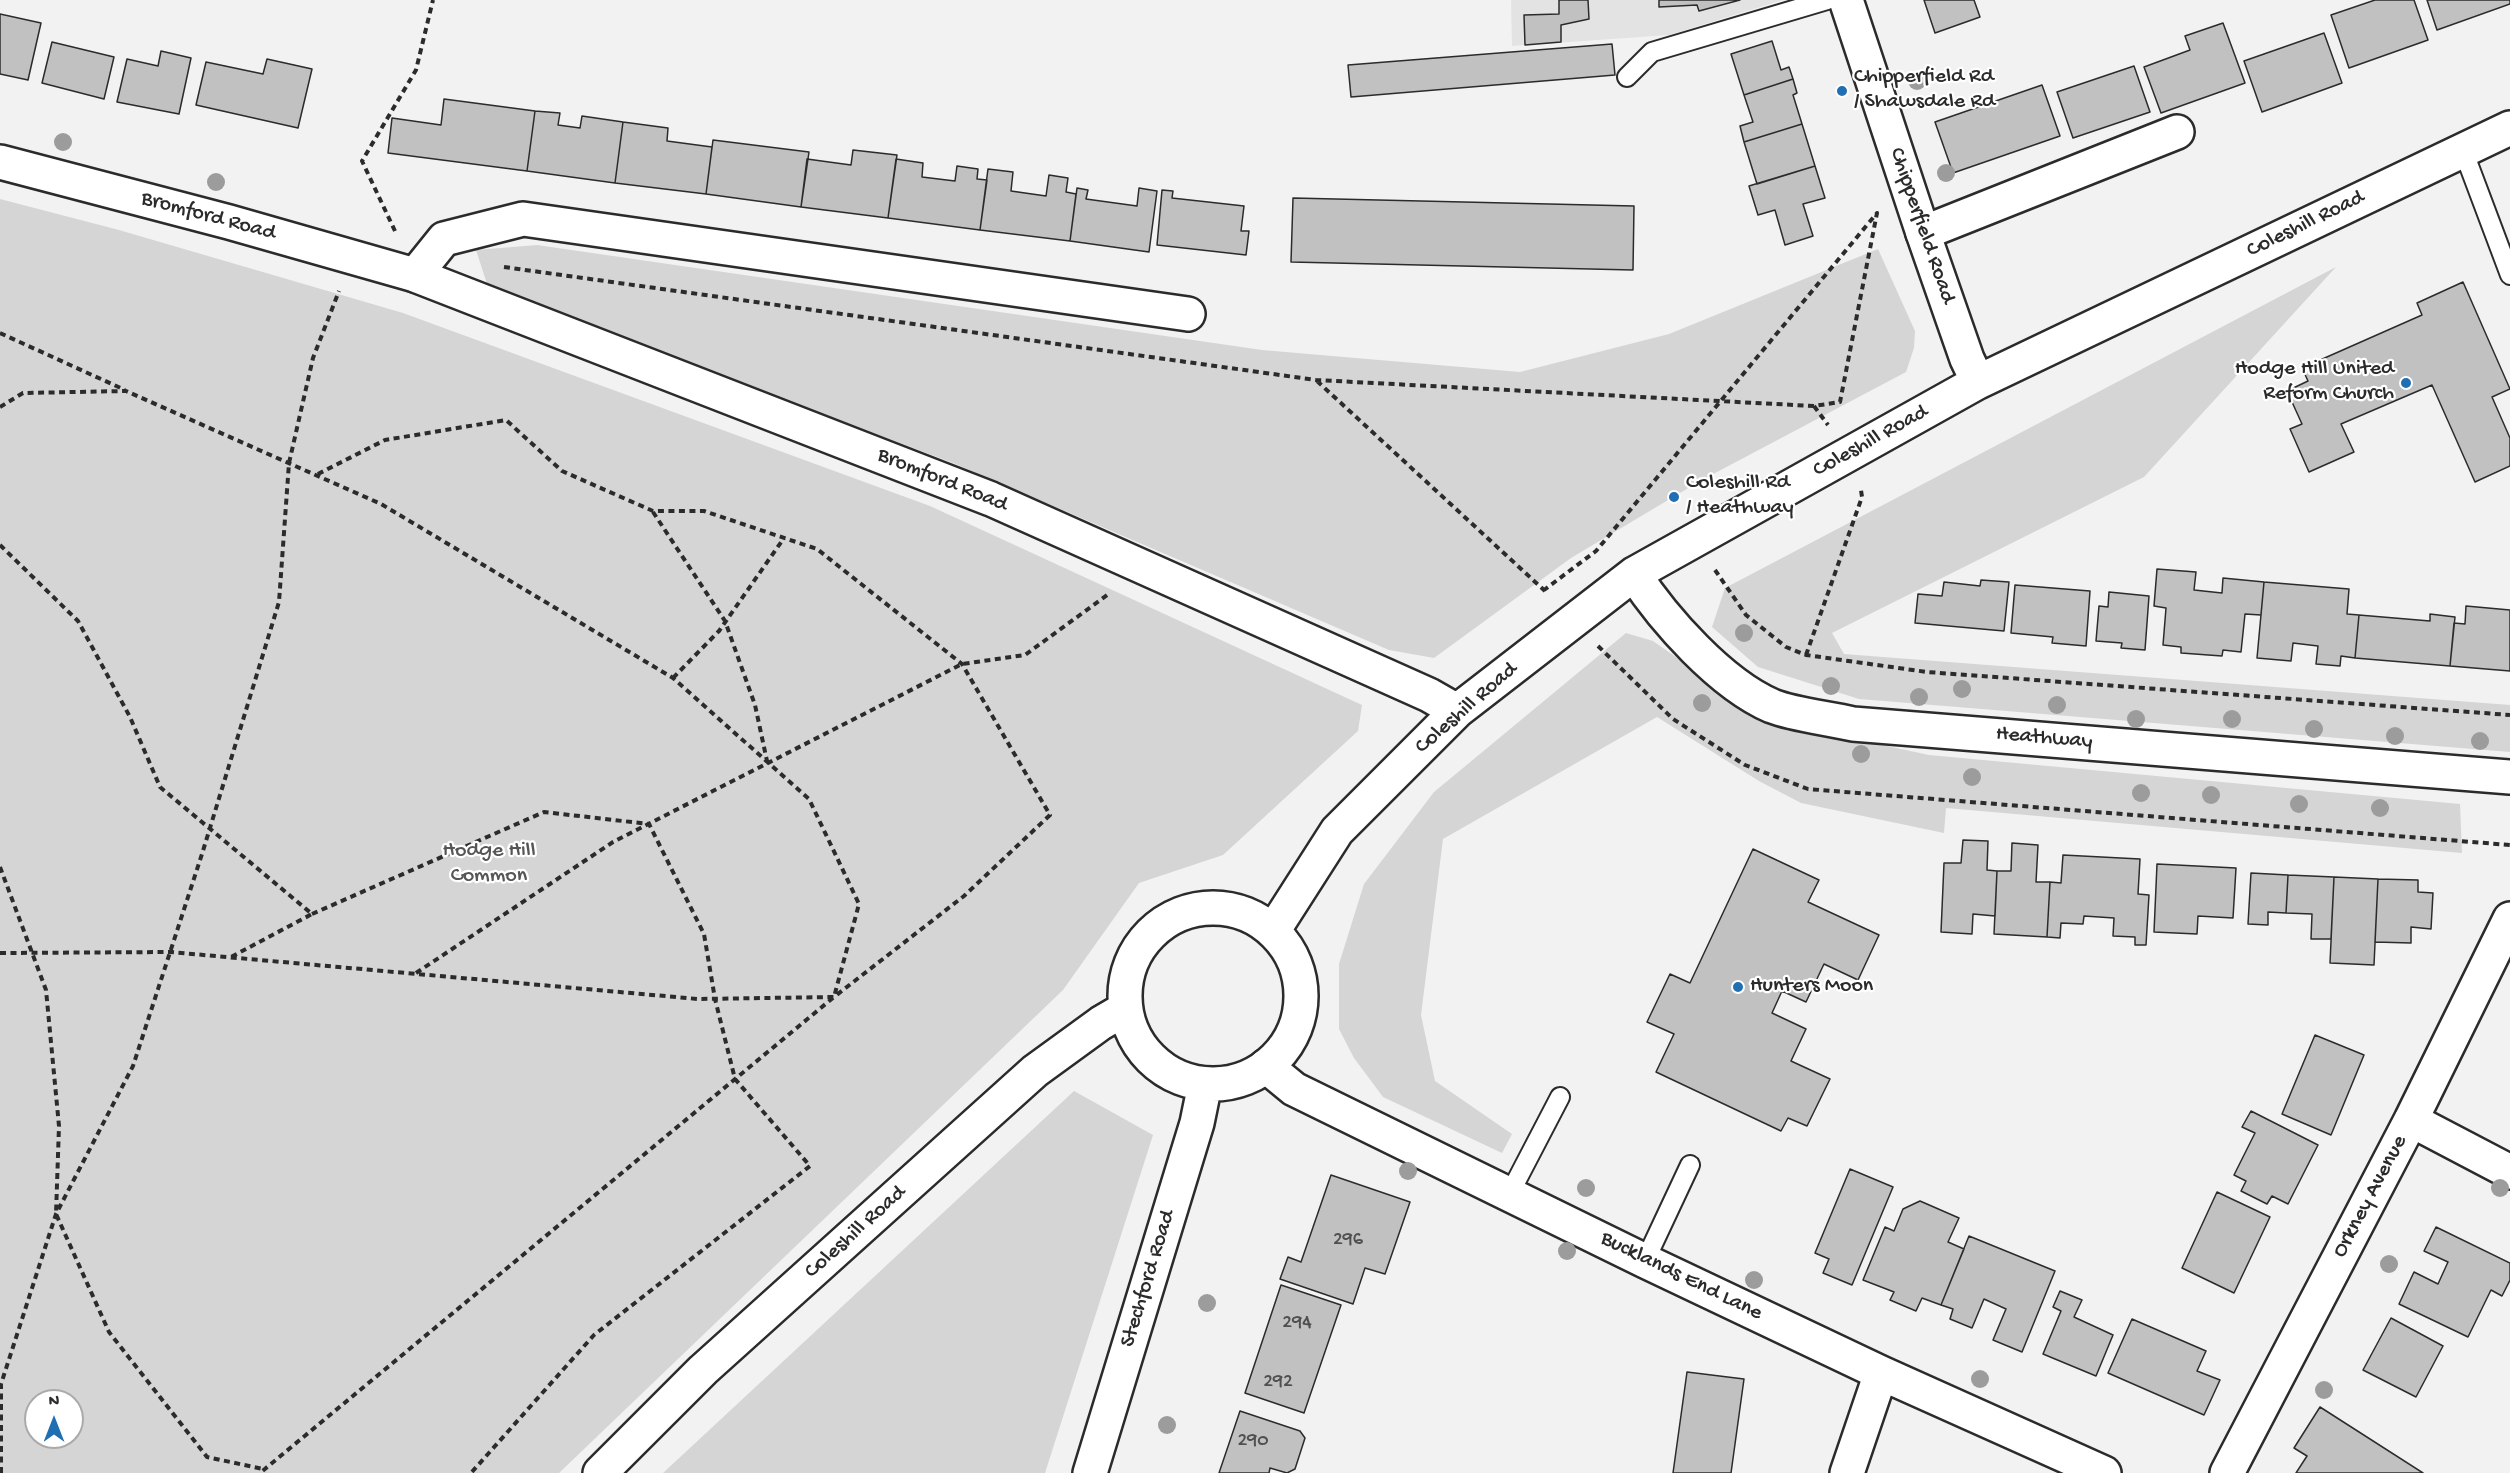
<!DOCTYPE html>
<style>
body{margin:0}
#map{position:relative;width:2510px;height:1473px;overflow:hidden;background:#f2f2f2;font-family:"Gochi Hand",sans-serif}
canvas{display:block}
.north{position:absolute;left:24px;top:1389px;width:60px;height:60px;box-sizing:border-box;background:#fff;border:2px solid #aaa;border-radius:50%;rotate:0deg;font-size:16px;font-weight:700;line-height:24px;text-align:center;color:#2b2b2b}
.north::after{content:'';display:block;margin:auto;width:21px;height:27px;background:#1f6fb2;clip-path:polygon(50% 0,100% 100%,50% 72%,0 100%)}
</style>
<div id="map">
<canvas width="2510" height="1473"></canvas>
<div class="north">N</div>
</div>
<script>
const context = document.querySelector('canvas').getContext('2d');
context.lineJoin = 'round';
function fill(path, color) { context.fillStyle = color; context.fill(path, 'evenodd'); }
function stroke(path, color, width, dash) { context.strokeStyle = color; context.lineWidth = width; context.lineCap = dash ? 'butt' : 'round'; context.setLineDash(dash || []); context.stroke(path); }
function write(font, color, halo, rows, align = 'center') {
  context.font = font + ' "Gochi Hand",sans-serif'; context.lineWidth = 4.5; context.setLineDash([]); context.textBaseline = 'middle'; context.strokeStyle = halo; context.fillStyle = color; for (const [text, x, y, turn = 0] of rows) {
    context.save(); context.translate(x, y); context.rotate((+turn || 0) * Math.PI / 180); context.textAlign = isNaN(turn) ? turn : align; if (halo) context.strokeText(text, 0, 0); context.fillText(text, 0, 0); context.restore();
  }
}
const built = new Path2D(`
 M1511,0h272l-114,35 -157,11z`);
const green = new Path2D(`
 M0,199l119,31 284,83 527,193 432,199 -4,26 -135,124 -84,28 -76,107 -504,483h-559zM36,1401h36v36h-36z
 M537,245l725,105 258,22 149,-38 209,-85 37,82 -1,17 -8,24 -206,109 -129,77 -137,100 -45,-8 -436,-187 -465,-176 -12,-37z
 M2336,267l-192,210 -312,156 12,21 666,51v47l-651,-53 -101,-32 -46,-40 13,-39z
 M1626,633l27,8 113,79 163,35 531,49 2,49 -516,-45 -2,25 -143,-30 -42,-22 -102,-64 -214,122 -22,176 14,66 77,53 -10,19 -119,-56 -29,-39 -15,-29v-65l25,-80 70,-92z
 M1074,1091l79,44 -108,338h-382z`);
const building = new Path2D(`
 M1559,0h29l1,19 -28,6v17l-36,3 -1,-30 35,-1z
 M1659,0h81l-41,11 -2,-6 -38,2z
 M1924,0h50l6,17 -45,16z
 M2375,0h39l14,40 -79,28 -18,-53z
 M2427,0h83v4l-73,26z
 M0,14l41,9 -13,57 -28,-6z
 M2223,23l22,60 -84,30 -17,-46 46,-17 -5,-14z
 M2324,33l18,50 -80,29 -18,-51z
 M1772,41l9,29 8,-3 4,12 -49,16 -13,-41z
 M52,42l62,15 -10,42 -62,-16z
 M1612,44l3,31 -264,22 -3,-32z
 M161,51l30,7 -12,56 -62,-12 10,-43 31,7z
 M267,59l45,10 -14,59 -102,-23 10,-43 57,12z
 M2134,66l16,46 -77,26 -16,-46z
 M1793,79l4,14 -4,2 9,29 -58,18 -4,-16 13,-4 -9,-27z
 M2042,85l18,51 -107,37 -18,-51z
 M444,99l91,12 -8,60 -139,-18 4,-35 49,7z
 M535,111l25,2 -2,12 22,3 2,-12 41,6 -8,61 -88,-12z
 M623,122l45,6 -1,13 45,6 -6,47 -91,-11z
 M1802,124l13,42 -58,18 -13,-42z
 M713,140l96,12 -8,55 -95,-13z
 M853,150l44,5 -9,63 -87,-11 6,-48 44,6z
 M896,159l27,4 -1,14 33,4 2,-15 21,3 -1,10 10,1 -7,50 -92,-12z
 M1815,166l10,32 -22,6 10,32 -28,9 -10,-35 -17,5 -9,-29z
 M988,169l25,3 -2,19 35,5 3,-21 19,3 -2,14 10,2 -6,47 -90,-11z
 M1077,188l11,2 -2,9 51,7 2,-18 18,3 -8,61 -79,-11z
 M1162,190l11,1 -1,7 72,8 -3,25h8l-3,24 -89,-10z
 M1293,198l341,8 -1,64 -342,-8z
 M2463,282l47,107 -18,8 18,41v28l-35,16 -43,-97 -91,39 13,28 -45,20 -19,-43 12,-5 -15,-33 21,-10 -6,-13 120,-53 -5,-12z
 M2157,569l39,3 -2,18 28,3 1,-15 41,4 -3,33 -16,-1 -4,38 -18,-2 -1,6 -41,-3v-6l-18,-2 3,-37 -12,-2z
 M1981,580l28,2 -5,49 -89,-8 3,-29 24,2 2,-14 36,4z
 M2264,582l85,7 -2,25 12,1 -4,43 -14,-2 -1,10 -24,-2 2,-18 -25,-3 -2,18 -34,-3z
 M2015,585l75,6 -4,55 -34,-3 1,-6 -42,-4z
 M2109,592l40,4 -4,54 -24,-2 1,-5 -26,-2 3,-35 9,1z
 M2466,606l44,4v61l-60,-5 4,-43 11,1z
 M2430,614l25,3 -5,49 -95,-8 4,-43 71,6z
 M1963,840l25,1 -1,29 10,1 -2,45 -22,-2 -1,20 -31,-2 3,-69h17z
 M2012,843l26,2 -2,37h14l-3,55 -53,-3 3,-63h14z
 M1753,849l66,31 -11,22 71,33 -21,45 -34,-16 -18,38 -24,-11 -10,22 34,16 -15,32 39,18 -23,47 -19,-8 -7,13 -125,-59 18,-38 -27,-12 23,-48 20,9z
 M2063,855l77,4 -2,35 11,1 -3,50h-11v-8l-22,-1 1,-18 -30,-2 -1,8 -22,-1 -1,15 -13,-1 3,-55 11,1z
 M2157,864l79,4 -3,50 -35,-2 -1,18 -43,-2z
 M2251,873l37,2 -2,38 -18,-1v13l-20,-1z
 M2288,875l46,2 -3,62h-20l1,-25 -26,-1z
 M2334,877l44,2 -4,86 -44,-2z
 M2378,879l40,1v12l15,1 -2,36 -20,-2v16l-36,-1z
 M2315,1035l49,20 -33,80 -49,-21z
 M2251,1111l67,34 -30,59 -16,-8 -5,8 -26,-13 5,-10 -12,-6 21,-42 -13,-6z
 M1850,1169l43,18 -41,98 -29,-12 6,-14 -14,-6z
 M1331,1175l79,27 -25,72 -20,-6 -12,36 -73,-25 8,-22 13,5z
 M2217,1192l53,25 -36,76 -52,-25z
 M1920,1201l39,17 -11,24 16,7 -23,56 -19,-7 -6,13 -26,-11 4,-8 -31,-12 22,-53 9,4 9,-22z
 M2436,1227l74,36v17l-8,16 -11,-6 -23,47 -69,-33 15,-32 24,12 10,-22 -24,-11z
 M1969,1236l86,35 -33,81 -29,-12 13,-31 -22,-10 -12,29 -22,-9 3,-10 -12,-4z
 M1281,1285l60,20 -37,108 -59,-20z
 M2060,1291l22,9 -8,17 39,18 -17,41 -53,-22 18,-43 -8,-4z
 M2391,1318l52,28 -27,51 -53,-27z
 M2132,1319l74,32 -9,20 23,9 -16,35 -96,-42z
 M1687,1372l57,7 -13,94h-58z
 M2320,1407l103,66h-127l11,-17 -13,-8z
 M1240,1411l60,20 5,7 -10,31 -8,4 -17,-5 -1,5h-50z`);
const path = new Path2D(`
 M395,231l-33,-70 54,-91 17,-70
 M504,267l812,113 498,26 26,-4 37,-189 -281,338 -52,39
 M0,333l125,57
 M1317,381l228,210
 M1814,406l14,19
 M0,407l23,-14 103,-2 255,113 292,174 136,121 50,105 -25,93 -574,476
 M653,512l72,109 30,84 12,56
 M0,545l78,76 52,96 30,70 152,127 -81,43
 M1715,570l31,45 40,32 20,8 121,17 583,43
 M1598,646l75,73 72,46 63,24 702,56
 M1806,655l56,-158 -1,-7
 M673,678l46,-47 65,-93
 M0,867l46,123 13,136 -3,88 53,118 98,125 56,12
 M312,914l232,-102 105,12 55,110 11,65 20,80 75,87 -216,169 -123,138
 M0,953l170,-1 528,47 136,-2 130,-101 86,-81 -88,-151 -145,-115 -113,-38h-51l-91,-40 -56,-51 -121,20 -69,35
 M416,973l197,-131 349,-178 63,-9 85,-62
 M1,1473v-89l55,-170 77,-148 69,-212 77,-252 10,-139 24,-105 26,-67`);
const lane = new Path2D(`
 M1627,77l25,-25 175,-52
 M2463,150l47,125
 M1510,1193l50,-96
 M1645,1261l45,-96`);
const street = new Path2D(`
 M1923,233l254,-101
 M415,275l29,-36 79,-20 665,95
 M1266,1066l28,23 351,172 236,112 223,100
 M2411,1120l99,52
 M1847,1473l34,-100
 M2227,1473l184,-353 99,-201`);
const secondary = new Path2D(`
 M1846,0l77,233 44,126 11,23
 M0,162l229,60 186,53 576,224 438,196 28,16
 M1634,574c30,46 87,110 138,132 23,9 56,12 81,18l657,53
 M1125 996a88 88 0 1 1 176 0a88 88 0 1 1-176 0Z
 M1273,931l64,-100 120,-120 177,-137 344,-192 532,-254
 M600,1473l103,-103 332,-299 66,-48 24,-14
 M1090,1473l107,-350 8,-39`);
const trees = [
 [1917,81],
 [63,142],
 [1946,173],
 [216,182],
 [1744,633],
 [1831,686],
 [1962,689],
 [1919,697],
 [1702,703],
 [2057,705],
 [2136,719],
 [2232,719],
 [2314,729],
 [2395,736],
 [2480,741],
 [1861,754],
 [1972,777],
 [2141,793],
 [2211,795],
 [2299,804],
 [2380,808],
 [1408,1171],
 [1586,1188],
 [2500,1188],
 [1567,1251],
 [2389,1264],
 [1754,1280],
 [1207,1303],
 [1980,1379],
 [2324,1390],
 [1167,1425]
];
const markers = [
 [1842,91,6,"#1f6fb2"],
 [2406,383,6,"#1f6fb2"],
 [1674,497,6,"#1f6fb2"],
 [1738,987,6,"#1f6fb2"]
];
const numberNames = [
 ["296",1348,1241],
 ["294",1297,1324],
 ["292",1278,1383],
 ["290",1253,1442]
];
const poiNames = [
 ["Chipperfield Rd",1854,78],
 ["/ Shawsdale Rd",1854,103],
 ["Hodge Hill United",2394,370,"right"],
 ["Reform Church",2394,395,"right"],
 ["Coleshill Rd",1686,484],
 ["/ Heathway",1686,509],
 ["Hunters Moon",1750,987]
];
const streetNames = [
 ["Bromford Road",208,217,15],
 ["Coleshill Road",2306,225,-26],
 ["Chipperfield Road",1921,226,71],
 ["Coleshill Road",1871,442,-29],
 ["Bromford Road",942,481,22],
 ["Coleshill Road",1467,709,-41],
 ["Heathway",2044,739,5],
 ["Orkney Avenue",2371,1197,-62],
 ["Coleshill Road",856,1233,-42],
 ["Bucklands End Lane",1681,1277,26],
 ["Stechford Road",1149,1279,-73]
];
const parkNames = [
 ["Hodge Hill",489,852],
 ["Common",489,877]
];
fill(built, '#e3e3e3');
fill(green, '#d5d5d5');
fill(building, '#c1c1c1');
stroke(building, '#2b2b2b', 1.5);
stroke(lane, '#2b2b2b', 22);
stroke(street, '#2b2b2b', 38);
stroke(secondary, '#2b2b2b', 38);
stroke(path, '#2b2b2b', 4, [6, 4.5]);
stroke(lane, '#fff', 18);
stroke(street, '#fff', 33);
stroke(secondary, '#fff', 33);
context.fillStyle = '#9c9c9c';
for (const [x, y] of trees) { context.beginPath(); context.arc(x, y, 9, 0, 2 * Math.PI); context.fill(); }
for (const [x, y, r, color] of markers) { const dot = new Path2D(); dot.arc(x, y, r, 0, 2 * Math.PI); context.fillStyle = color; context.fill(dot); stroke(dot, '#fff', 2); }
write('20px', '#505050', null, numberNames);
write('22px', '#2b2b2b', '#fff', poiNames, 'left');
write('22px', '#2b2b2b', '#fff', streetNames);
write('22px', '#565656', '#fff', parkNames);
</script>
